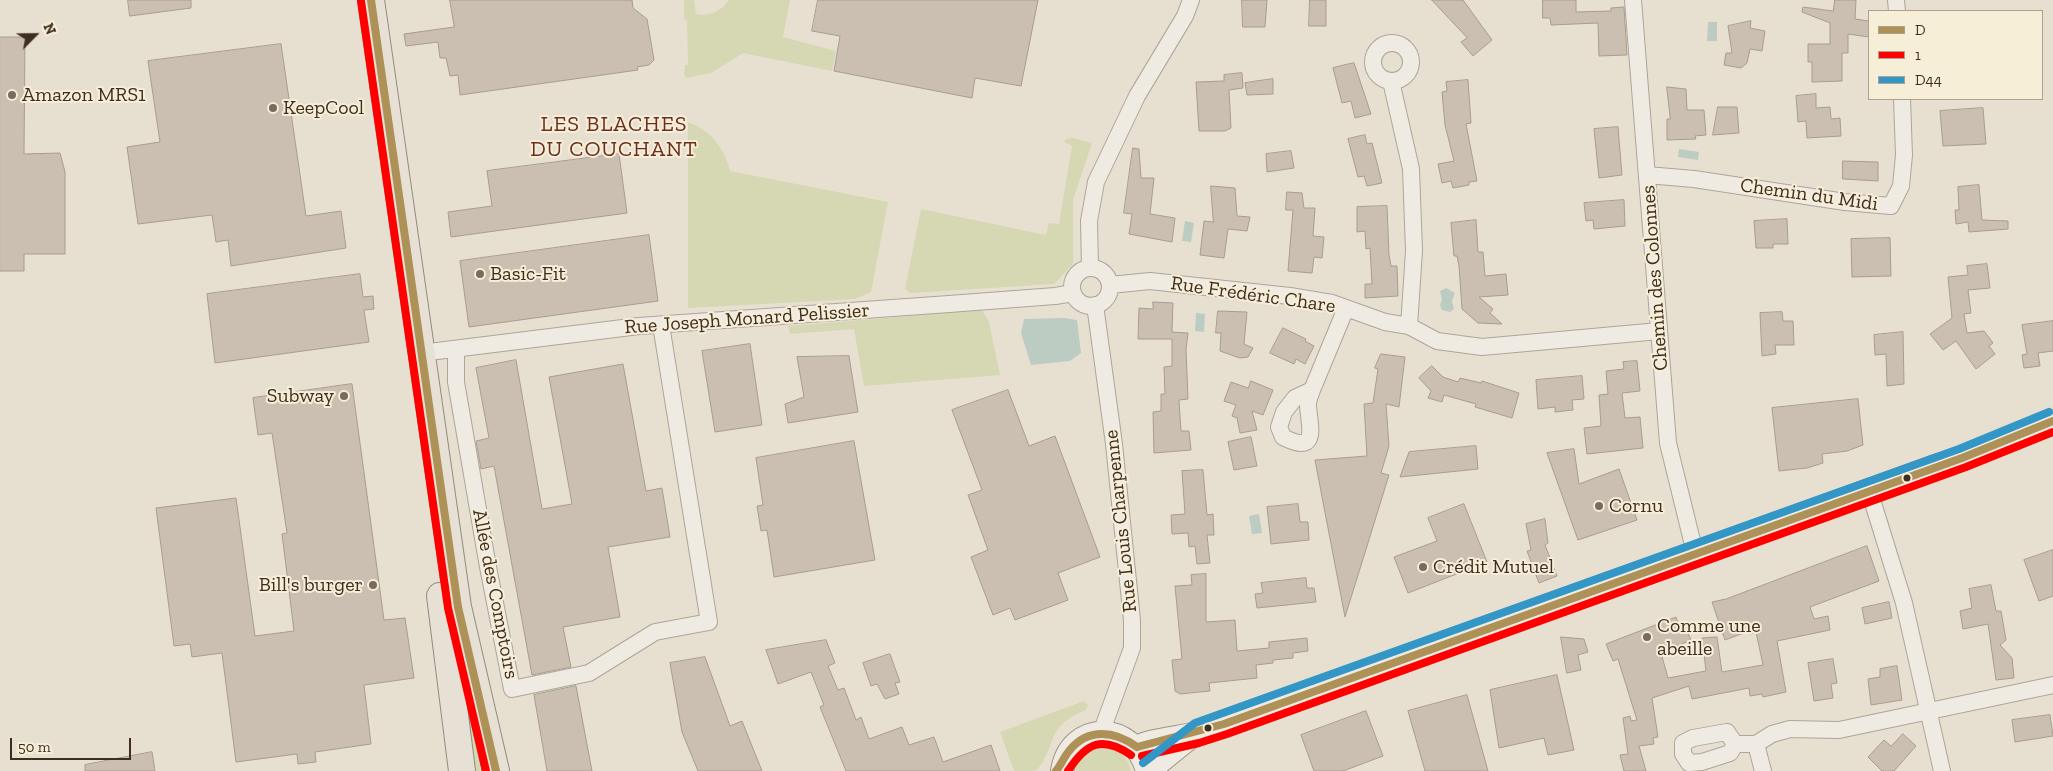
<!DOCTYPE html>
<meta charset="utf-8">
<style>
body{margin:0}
#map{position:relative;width:2053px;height:771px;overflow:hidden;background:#e7e0d1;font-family:"Zilla Slab",serif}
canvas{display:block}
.legend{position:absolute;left:1868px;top:10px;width:175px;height:90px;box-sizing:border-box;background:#f7eed8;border:1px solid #ada18e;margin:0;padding:6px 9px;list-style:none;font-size:15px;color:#3d2e20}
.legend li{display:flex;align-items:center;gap:10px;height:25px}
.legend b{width:25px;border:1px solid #ada18e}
.north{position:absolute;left:10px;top:10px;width:50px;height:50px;-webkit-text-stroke:4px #f7eed8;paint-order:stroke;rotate:67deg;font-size:14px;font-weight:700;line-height:20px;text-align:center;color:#3d2e20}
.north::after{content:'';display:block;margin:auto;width:18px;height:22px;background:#3d2e20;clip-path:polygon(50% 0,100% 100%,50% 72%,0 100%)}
.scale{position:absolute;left:10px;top:738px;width:121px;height:22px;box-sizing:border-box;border:2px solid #3d2e20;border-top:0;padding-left:6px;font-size:15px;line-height:18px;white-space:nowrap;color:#3d2e20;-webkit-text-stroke:4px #f7eed8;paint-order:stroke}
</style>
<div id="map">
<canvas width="2053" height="771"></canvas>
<ul class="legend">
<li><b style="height:6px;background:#ae9156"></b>D</li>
<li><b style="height:6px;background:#f00"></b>1</li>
<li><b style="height:6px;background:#3297c7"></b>D44</li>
</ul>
<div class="north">N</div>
<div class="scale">50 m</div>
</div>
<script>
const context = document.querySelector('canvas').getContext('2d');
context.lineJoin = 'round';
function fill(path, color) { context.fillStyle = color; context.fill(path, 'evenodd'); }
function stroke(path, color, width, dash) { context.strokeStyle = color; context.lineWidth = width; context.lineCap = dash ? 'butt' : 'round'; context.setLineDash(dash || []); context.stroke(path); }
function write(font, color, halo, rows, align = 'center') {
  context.font = font + ' "Zilla Slab",serif'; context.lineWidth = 4; context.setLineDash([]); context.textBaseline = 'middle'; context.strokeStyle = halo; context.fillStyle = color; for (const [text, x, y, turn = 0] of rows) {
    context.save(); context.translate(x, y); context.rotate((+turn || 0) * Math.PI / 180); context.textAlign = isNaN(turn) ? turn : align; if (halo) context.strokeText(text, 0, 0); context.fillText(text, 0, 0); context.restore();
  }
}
const green = new Path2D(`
 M684,0h10l2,14c13,3 25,-3 33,-14h61l-7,37 53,14 -4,20 -89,-18 -32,20 -24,5 -3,-3 1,-10h3l-1,-45 -3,-1z
 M688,122c22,8 36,25 42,49l158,31 -17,90 -16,7 -167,9z
 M1074,138l18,5 -19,57v64l-19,20 -144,9 -5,-4 16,-80 125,26 3,-12 10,1 13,-78 -8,-4 2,-3z
 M982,310l7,12 11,53 -136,11 -10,-57 -64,5 -2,-8z
 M1084,701l4,4 -2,5c-41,17 -27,30 -48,59l-3,2h-21l-14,-39z
 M463,719l7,2 12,50h-12z
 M1098,746c17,1 29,8 33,25h-58l9,-18z`);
const water = new Path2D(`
 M1708,22h9v19h-10z
 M1679,149l20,3 -1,8 -20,-3z
 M1185,221l9,2 -3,19 -9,-1z
 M1446,288l9,5 -3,8 2,8 -4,3 -8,-2 -2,-5 2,-5 -2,-9z
 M1196,313l9,1 -1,18 -9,-1z
 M1064,318l13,2 4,33 -11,8 -39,4 -10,-32 3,-14z
 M1259,514l3,19 -10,1 -3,-18z`);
const building = new Path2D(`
 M128,0h63v8l-61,8z
 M450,0h182l1,8 14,11 7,41 -5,5 -12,2 1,3 -178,25 -2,-20 -8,1 -4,-18h-6l-2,-16 -32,4 -2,-12 50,-7z
 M818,0h220l-17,86 -46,-8 -3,20 -138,-27 6,-35 -28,-5z
 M1242,0h25l-2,27h-22z
 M1310,0h16v26h-17z
 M1432,0h31l29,40 -19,16 -12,-14 6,-4z
 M1543,0h33v12l35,-1v-3l13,-1 3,48 -28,1 -1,-33 -47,2 -1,-7h-7z
 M1835,0h21l-1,19 14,2v16l-21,-3v19h-6v28l-30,1v-20h-4v-18h22v-21l-28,-11 1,-5 30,4z
 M1751,21l-1,7 15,3 -3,20 -12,-2 -3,14 -6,5 -17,-3 2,-12h6l-4,-27z
 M0,37h25l-1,117 36,-1 5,19v82h-41v17h-24z
 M281,44l25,172 35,-5 5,37 -115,18 -3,-26 -12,2 -4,-27 -74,9 -11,-77 33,-5 -12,-81z
 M1354,63l17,51 -16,4 -4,-17 -9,2 -9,-35z
 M1242,73l1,15 -14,2 2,38 -6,3h-26l-3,-49 28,-1v-6z
 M1273,79v15l-26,1 -2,-12z
 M1468,80l3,43 -5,1 11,57 -8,1v3l-16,3 -2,-7 -9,2 -4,-19 16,-3 -9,-36 -3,-33 5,-1 -1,-9z
 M1667,87l19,2 1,21h17l2,25 -11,1 1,3 -29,1v-21h3z
 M1816,94v14l14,-1 1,12 9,-1 1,18 -34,2 -1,-17 -8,1 -2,-26z
 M1718,107h19l2,26 -26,2z
 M1983,108l3,36 -43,2 -3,-35z
 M1618,127l4,48 -23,3 -5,-49z
 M1365,135l2,9 5,-1 10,40 -15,3 -3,-10 -6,1 -10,-38z
 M1133,148l6,1 2,29h13l-4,36 25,4 -3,24 -43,-8 3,-20 -8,-1z
 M1291,151l3,17 -27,4 -1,-18z
 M619,154l8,59 -176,24 -3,-25 44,-6 -5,-35z
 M1843,161l35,1v19l-35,-2z
 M1979,185l3,35 26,1v8l-39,3 -1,-10 -12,2 -1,-14h4l-1,-23z
 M1211,186l24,2 2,28 13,1 -3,14 -19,-2 -4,29 -24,-3 4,-34 9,1z
 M1287,192l15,1 2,15h11l-2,28 11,1 -2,21 -8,-1 -2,16 -24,-2 5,-61h-7z
 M1624,200l1,26 -31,3 -1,-9 -7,1 -2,-18z
 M1387,206l2,49 2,11h6l1,30 -33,2v-14h7l-2,-36 -4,1 -1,-18 -8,1v-25z
 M1787,219l1,25h-15v4h-17l-2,-27z
 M1476,220l2,32h5l2,24 21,-2 2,21 -29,2 14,12 -3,4 12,11 -24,-1 -16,-14 -3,-43 -2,-10h-3l-3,-33z
 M649,235l9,66 -189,26 -9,-66z
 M1890,238l1,38 -39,1 -1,-38z
 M1987,264l3,24 -22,2 3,23 -7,1 3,19 17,-2 9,12 -4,3 6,8 -19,15 -20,-28 -13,9 -13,-16 22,-16 -4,-41 20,-2 -1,-9z
 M360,274l3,23 10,-1 1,13 -10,1 5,32 -154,21 -8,-69z
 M1153,302l20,1 -1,29 16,1 -2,16 2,50 -9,1 2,31h8l2,19 -37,3 -1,-41 8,-1v-17h4l-1,-27 8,-1v-27h-34l1,-31 14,1z
 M1218,311l29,1 -3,32 9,4 -5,9 -8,1 -20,-7 1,-18h-5z
 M1782,312l1,9h10l1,24h-19l1,9 -14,2 -2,-43z
 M2053,321v30l-15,2 2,13 -16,2 -2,-13 5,-1 -5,-29z
 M1283,328l23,11 -1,2 9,5 -9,18 -9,-5 -2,5 -24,-11z
 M1903,332l1,52 -17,2 -1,-32 -11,1 -1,-20z
 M750,344l12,81 -47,7 -13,-81z
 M1381,354l24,3 -6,50 -13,-3 3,42 -8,27 8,2 -44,142 -30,-157 52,-4 -3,-52 9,-1 5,-34 -3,-1z
 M849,356l9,56 -70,11 -3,-19 19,-7 -7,-40z
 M516,360l26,149 30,-5 -23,-127 74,-13 23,127 16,-3 8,49 -62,10 12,70 -57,10 8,40 -39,8 -38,-209 -13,3 -5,-28 13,-3 -13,-70z
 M1637,361l3,30 -18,2 3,25 15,-1 3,31 -56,6 -3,-26 17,-2 -2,-31 9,-1 -2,-23 18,-2 -1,-7z
 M1432,366l11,11 15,5 2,-4 21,5 1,-2 37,12 -7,25 -37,-11 1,-3 -32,-9 -2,7 -14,-4 3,-7 -12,-13z
 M1582,376l2,23 -12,1 1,10 -18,2v-5l-17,2 -2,-29z
 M1251,381l22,9 -10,25 -11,-4 5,19 -17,3 -3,-15 -5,-2 4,-11 -12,-4 7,-19 17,6z
 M352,384l32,236 21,-2 9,60 -50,7 7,59 -56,8 1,10 -18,2 -1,-10 -61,8 -14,-109 -30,4 -2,-13 -16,2 -18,-138 80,-10 19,138 39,-5 -12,-97 5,-1 -15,-100 -14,2 -5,-37z
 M1008,390l21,56 26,-10 45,121 -42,16 10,27 -53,20 -5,-12 -17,7 -22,-58 17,-7 -20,-55 14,-5 -30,-80z
 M1858,399l5,46 -16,6 -25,3 1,9 -16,5 -28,3 -7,-63z
 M1251,437l6,29 -23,4 -6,-28z
 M854,441l21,119 -101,17 -7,-47 -6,1 -4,-25 6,-1 -7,-47z
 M1476,446l2,23 -78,8 9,-25z
 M1574,449l5,35 40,-15 18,51 -59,20 -31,-87z
 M1203,470l4,45 6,-1 1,21h-7l3,28 -13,1 -2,-18 -6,1 -1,-14 -16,1 -1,-19 14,-1 -3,-43z
 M1298,504l2,18h8l1,18 -38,4 -4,-37z
 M1464,504l23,58 -79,31 -14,-36 43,-16 -9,-23z
 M1545,519l3,24 -3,2 12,31 -18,7 -12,-32 4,-1 -5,-26z
 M1867,546l12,35 -69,26 4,12 14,-3 2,14 -53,11 9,51 -23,5 -1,-3 -12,2 -1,-8 -57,11 -3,-13 -37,12 6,39 -5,1 1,6 -15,2 7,25h-22l-4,-16 8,-1 -5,-36 7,-2 1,5 6,-1 -19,-61 -5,2 -7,-17 70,-27 3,9 5,-2 7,16 -30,13 7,25 38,-7 -4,-33 15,-1 5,35 41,-7 -7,-33 -6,2 -1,-3 -24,9 -13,-38 14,-3z
 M2053,550v46l-14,5 -15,-41z
 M1206,574v48l29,-2 2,31 32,-3v-6l38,-4 1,13 -15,2v5l-20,2v3l-17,2 1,13 -48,5 1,8 -30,3 -5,-3 -3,-31 10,-1 -7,-73 17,-1 -1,-10z
 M1306,578l1,10h7l2,14 -59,6 -2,-14 8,-1 -2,-10z
 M1991,585l5,26h5l5,29 -6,5 12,13 2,20 -18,2 -8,-56 -25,5 -3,-18 12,-3 -3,-19z
 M1889,602l3,16 -27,6 -3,-16z
 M1561,637l23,2 4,13 -10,3 3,15 -14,3z
 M826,640l9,23 -7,3 10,24 6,-2 12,32 5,-3 8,22 33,-12 7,18 25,-8 9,25 48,-17 9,26h-154l-26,-64 4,-2 -13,-33 -33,12 -12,-34z
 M890,654l10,28 -5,1 4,11 -14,5 -8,-15 -6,2 -8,-23z
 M705,657l25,69 12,-5 20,50h-64l-16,-39 -12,-69z
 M1833,659l4,24 -6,1 2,14 -19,3 -6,-38z
 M1897,666l5,34 -31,5 -3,-26 12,-2v-8z
 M1557,675l17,75 -26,5 -4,-17 -45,10 -9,-58z
 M576,686l16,85h-45l-13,-76z
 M1467,695l21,76h-63l-17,-60z
 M1366,711l17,45 -40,15h-29l-13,-36z
 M2050,715l3,21 -38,6 -3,-22z
 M1903,734l13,12 -22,25h-12l-14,-14 16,-17 7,6z
 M152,752l3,19h-70v-6z`);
const street = new Path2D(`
 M1633,0l35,443 27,110
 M1896,0l1,11
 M1373 62a19 19 0 1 1 38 0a19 19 0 1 1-38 0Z
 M1391,81l20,88 3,82 -5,75
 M1647,175l47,4 151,23 46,4 10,-20 3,-31 -2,-56
 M1090,268l-1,-47 7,-39 41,-86 48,-80 6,-16
 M1072 287a19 19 0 1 1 38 0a19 19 0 1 1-38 0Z
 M1110,285l40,-4 140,15 42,7 53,19 24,4 28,15 45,6 177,-16
 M1095,305l19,139 18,176v28l-31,85
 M456,350v32l32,185 24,122 77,-16 66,-41 54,-10 -48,-297
 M421,353l218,-27 310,-22 106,-8 18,-3
 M1312,390c-1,3 -3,8 -4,12 -1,17 15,56 -25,35l-4,-10 5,-15 11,-14 17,-8 34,-82
 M1869,490l35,113 38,168
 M1727,732l8,12 -5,9 -28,9 -13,1 -6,-9v-11l10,-5z
 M1735,744h21l16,-10 18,-5 49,1 214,-45
 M1756,744l7,27`);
const secondary = new Path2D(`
 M1137,747c10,-7 45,-10 60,-14 24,-7 48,-17 71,-25l667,-242 27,-8 91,-37
 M1062,771c8,-51 72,-51 85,0
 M1149,771l42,-34`);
const primary = new Path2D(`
 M371,0l87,607 38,164
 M440,596l22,175`);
const bus1 = new Path2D(`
 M371,0l87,607 38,164
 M1137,747l87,-23 738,-266 91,-37
 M1056,771c5,-6 8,-14 13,-20 19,-24 46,-20 68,-4`);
const bus2 = new Path2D(`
 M361,1l87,607 38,163
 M1142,756l57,-13 28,-9 739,-267 87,-35
 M1068,771c18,-28 34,-36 63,-16`);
const bus3 = new Path2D(`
 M1143,763l52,-40 764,-274 90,-37`);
const markers = [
 [12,95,5,"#786c5e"],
 [273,108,5,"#786c5e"],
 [480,274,5,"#786c5e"],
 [344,396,5,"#786c5e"],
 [1907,478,4.5,"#3d2e20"],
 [1599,506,5,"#786c5e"],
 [1423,567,5,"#786c5e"],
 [373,585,5,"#786c5e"],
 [1647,637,5,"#786c5e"],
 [1208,728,4.5,"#3d2e20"]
];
const poiNames = [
 ["Amazon MRS1",22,95],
 ["KeepCool",283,108],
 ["Basic-Fit",490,274],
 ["Subway",334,396,"right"],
 ["Cornu",1609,506],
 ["Crédit Mutuel",1433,567],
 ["Bill's burger",363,585,"right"],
 ["Comme une",1657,626],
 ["abeille",1657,649]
];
const streetNames = [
 ["Chemin du Midi",1809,195,8],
 ["Chemin des Colonnes",1655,278,-94],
 ["Rue Frédéric Chare",1253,295,8],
 ["Rue Joseph Monard Pelissier",747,319,-4],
 ["Rue Louis Charpenne",1121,521,-96],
 ["Allée des Comptoirs",495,594,79]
];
const quarterNames = [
 ["LES BLACHES",614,125],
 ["DU COUCHANT",614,150]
];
fill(green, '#d6d7b3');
fill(water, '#bcccc2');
fill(building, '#cbbfb2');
stroke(building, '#a89c90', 1);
stroke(street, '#ada599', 18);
stroke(secondary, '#9c958a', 24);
stroke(primary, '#928b80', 28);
stroke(street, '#efebe3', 16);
stroke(secondary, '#efebe3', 22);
stroke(primary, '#e6e1d4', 26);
stroke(bus1, '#ae9156', 8);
stroke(bus2, '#f00', 8);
stroke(bus3, '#3297c7', 8);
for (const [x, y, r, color] of markers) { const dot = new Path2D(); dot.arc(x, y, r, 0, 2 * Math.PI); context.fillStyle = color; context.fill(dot); stroke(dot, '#f7eed8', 2); }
write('20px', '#3d2e20', '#f7eed8', poiNames, 'left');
write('20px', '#3d2e20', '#f7eed8', streetNames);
context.letterSpacing = '1px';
write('22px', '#6b2e1e', '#f7eed8', quarterNames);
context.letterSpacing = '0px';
</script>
